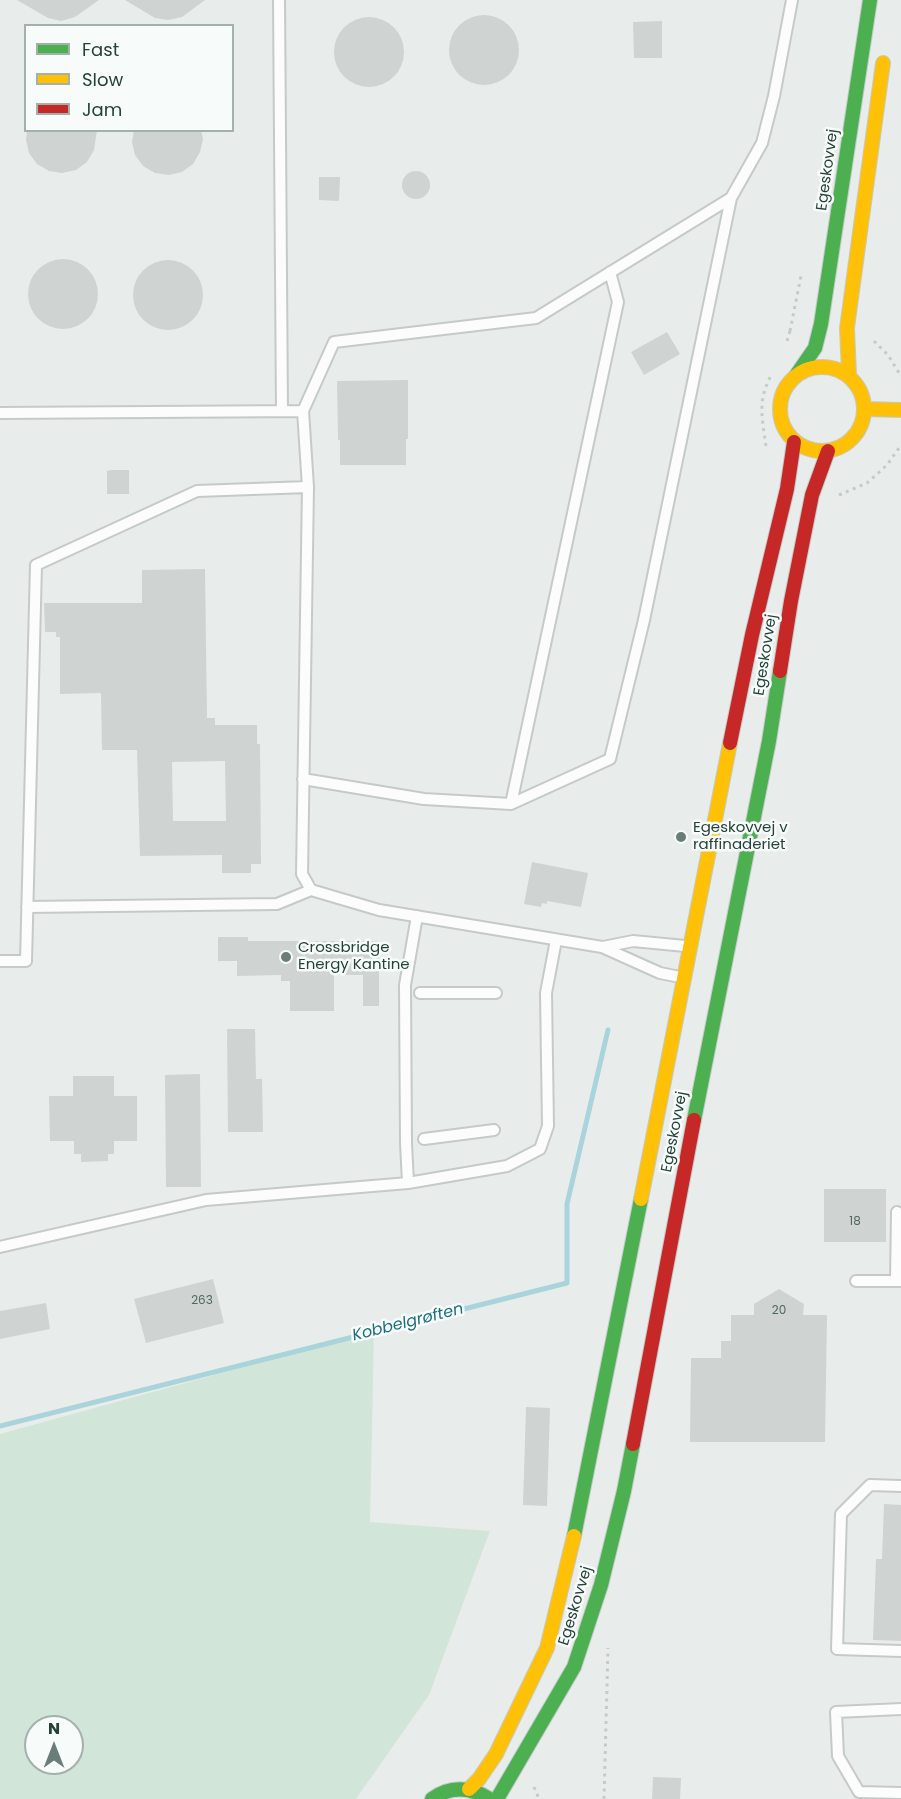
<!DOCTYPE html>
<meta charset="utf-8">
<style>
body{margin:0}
#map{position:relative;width:901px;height:1799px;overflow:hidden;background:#e8edeb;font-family:Poppins,sans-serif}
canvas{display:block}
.legend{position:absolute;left:24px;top:24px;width:210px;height:108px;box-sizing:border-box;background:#f7fbf9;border:2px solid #a3b1ad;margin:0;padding:8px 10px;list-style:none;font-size:18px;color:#24423a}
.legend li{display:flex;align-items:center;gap:12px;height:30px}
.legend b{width:30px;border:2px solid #a3b1ad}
.north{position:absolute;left:24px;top:1715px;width:60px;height:60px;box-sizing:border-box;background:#f7fbf9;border:2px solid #a3b1ad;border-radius:50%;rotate:0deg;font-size:16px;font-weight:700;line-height:24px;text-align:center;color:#24423a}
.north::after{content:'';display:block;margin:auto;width:21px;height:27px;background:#697e78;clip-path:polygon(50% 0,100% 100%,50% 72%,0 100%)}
</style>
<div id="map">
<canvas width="901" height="1799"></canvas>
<ul class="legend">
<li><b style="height:8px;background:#4caf50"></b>Fast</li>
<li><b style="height:8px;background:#ffc107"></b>Slow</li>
<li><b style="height:8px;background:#c62828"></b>Jam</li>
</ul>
<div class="north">N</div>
</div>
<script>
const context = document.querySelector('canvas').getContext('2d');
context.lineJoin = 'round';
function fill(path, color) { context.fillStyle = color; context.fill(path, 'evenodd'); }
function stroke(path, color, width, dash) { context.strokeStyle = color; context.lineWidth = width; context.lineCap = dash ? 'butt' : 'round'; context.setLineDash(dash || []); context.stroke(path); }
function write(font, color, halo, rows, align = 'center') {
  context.font = font + ' Poppins,sans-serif'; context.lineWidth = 5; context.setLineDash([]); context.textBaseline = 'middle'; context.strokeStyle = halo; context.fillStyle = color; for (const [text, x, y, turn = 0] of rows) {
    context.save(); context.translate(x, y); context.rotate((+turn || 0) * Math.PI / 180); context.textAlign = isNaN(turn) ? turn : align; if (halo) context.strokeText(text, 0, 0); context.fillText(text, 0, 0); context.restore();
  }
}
const green = new Path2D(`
 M374,1331l-4,191 120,9 -61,164 -73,104h-356v-365zM36,1727h36v36h-36z`);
const stream = new Path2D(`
 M0,1426l567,-143v-79l41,-174`);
const building = new Path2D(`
 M17,0h82l-24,17 -14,4 -13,-3z
 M125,0h80l-23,17 -14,3 -13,-2z
 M449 50a35 35 0 1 1 70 0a35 35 0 1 1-70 0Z
 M334 52a35 35 0 1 1 70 0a35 35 0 1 1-70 0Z
 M662,21v37h-28l-1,-36z
 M27,130h70l-3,20 -7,12 -11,8 -14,3 -13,-2 -12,-7 -8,-11 -3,-13z
 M134,130h67l2,9 -3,13 -7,12 -11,8 -13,3 -14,-2 -12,-7 -8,-11 -3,-13z
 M402 185a14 14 0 1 1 28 0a14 14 0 1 1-28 0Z
 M319,177h21l-1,24 -20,-1z
 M28 294a35 35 0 1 1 70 0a35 35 0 1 1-70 0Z
 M133 295a35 35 0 1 1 70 0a35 35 0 1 1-70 0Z
 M667,332l13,22 -36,21 -13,-23z
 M408,380v59h-2v26h-66v-25h-2l-1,-59z
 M111,470h18v24h-22v-23z
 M205,569l2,149h8v7h42v19h3l1,120h-10v9h-29v-18l-82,1 -3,-106h-35l-1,-57 -41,1v-57h-4v-5h-11l-1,-29h98v-33zM225,761l1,60h-53l-1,-59z
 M532,862l56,11 -7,34 -34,-6v3l-5,-1 -1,4 -17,-3z
 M218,937h30v4h131v65h-16v-31h-29v36h-44v-30h-9v-6l-44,1v-15h-19z
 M227,1029h28l1,50h6l1,53h-35z
 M200,1074l1,113h-35l-1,-112z
 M73,1076h41v20h23v45h-23v13h-6v7l-27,1v-8h-7v-13h-24l-1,-45h24z
 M824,1189h62v53h-62z
 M213,1279l11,44 -78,20 -12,-44z
 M779,1289l25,15 -1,11h24l-2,127h-135l1,-84h30v-17h10v-26h23v-11z
 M46,1303l4,26 -50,10v-28z
 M526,1407l24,1 -3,98 -24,-1z
 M884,1504l17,1v136l-28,-1 3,-81h6z
 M653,1777l28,1 -1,21h-28z`);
const path = new Path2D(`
 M790,331l11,-55
 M787,341l3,-10 4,-1
 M874,341l14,14 13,21
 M766,446c-4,-28 -9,-46 6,-72
 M839,495l28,-12 20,-18 14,-20
 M534,1787l5,12
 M604,1799l4,-151`);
const lane = new Path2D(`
 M279,0l3,411
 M0,413l303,-2
 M308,487l-5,-76 31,-69 202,-24 195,-120 31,-55 12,-47 18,-96
 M303,779l121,20 87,5 99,-45 34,-139 87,-422
 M511,804l107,-502 -8,-30
 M27,907l250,-3 34,-14
 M603,947l30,-6 52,5
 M0,961h26l10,-396 161,-74 111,-4 -6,387 9,16 68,20 223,37 58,26 20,4
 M420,993h76
 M424,1139l70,-9
 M408,1183l-2,-40 -1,-158 12,-69
 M0,1247l206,-47 202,-17 99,-17 33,-17 8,-23 -2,-133 10,-53
 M856,1281h45
 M896,1281l1,-69
 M901,1486l-31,-1 -29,29 -4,135 64,2
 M901,1709l-65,3 2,44 21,36 42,1`);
const fast = new Path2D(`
 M797,374l18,-26 6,-24 49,-324
 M694,1120l75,-379 11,-70
 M574,1536l67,-337
 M432,1799c18,-13 37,-12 56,-1
 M497,1799l77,-132 27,-82 23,-94 9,-47`);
const slow = new Path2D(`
 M780 409a42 42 0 1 1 84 0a42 42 0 1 1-84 0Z
 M849,374l-2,-46 36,-265
 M865,409l36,1
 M641,1199l89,-456
 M469,1789l10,-10 17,-25 51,-106 27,-112`);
const jam = new Path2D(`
 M780,671l11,-70 21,-106 16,-44
 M730,743l22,-108 35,-146 7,-47
 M633,1444l61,-324`);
const markers = [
 [681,837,6,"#697e78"],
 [286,957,6,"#697e78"]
];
const numberNames = [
 ["18",855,1222],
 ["263",202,1301],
 ["20",779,1311]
];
const streetNames = [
 ["Egeskovvej",828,170,-82],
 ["Egeskovvej",766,655,-81],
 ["Egeskovvej",675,1132,-79],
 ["Egeskovvej",576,1606,-73]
];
const poiNames = [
 ["Egeskovvej v",693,828],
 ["raffinaderiet",693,845],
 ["Crossbridge",298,948],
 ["Energy Kantine",298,965]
];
const waterNames = [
 ["Kobbelgrøften",408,1323,-14]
];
fill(green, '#d1e6d8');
stroke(stream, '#a9d4db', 5);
fill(building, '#cfd4d2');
stroke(lane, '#c5cac8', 14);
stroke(fast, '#c3cbc8', 16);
stroke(slow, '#c3cbc8', 16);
stroke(jam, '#c3cbc8', 16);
stroke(path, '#c3ccca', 3, [3, 4.5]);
stroke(lane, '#fcfcfc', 10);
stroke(fast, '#4caf50', 14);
stroke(slow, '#ffc107', 14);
stroke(jam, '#c62828', 14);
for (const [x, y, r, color] of markers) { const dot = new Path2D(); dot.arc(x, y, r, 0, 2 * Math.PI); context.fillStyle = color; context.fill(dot); stroke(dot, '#f7fbf9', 2); }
write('12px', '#506761', null, numberNames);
write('15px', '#24423a', '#f7fbf9', streetNames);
write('15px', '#24423a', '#f7fbf9', poiNames, 'left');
write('italic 16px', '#1c6f80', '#f7fbf9', waterNames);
</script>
